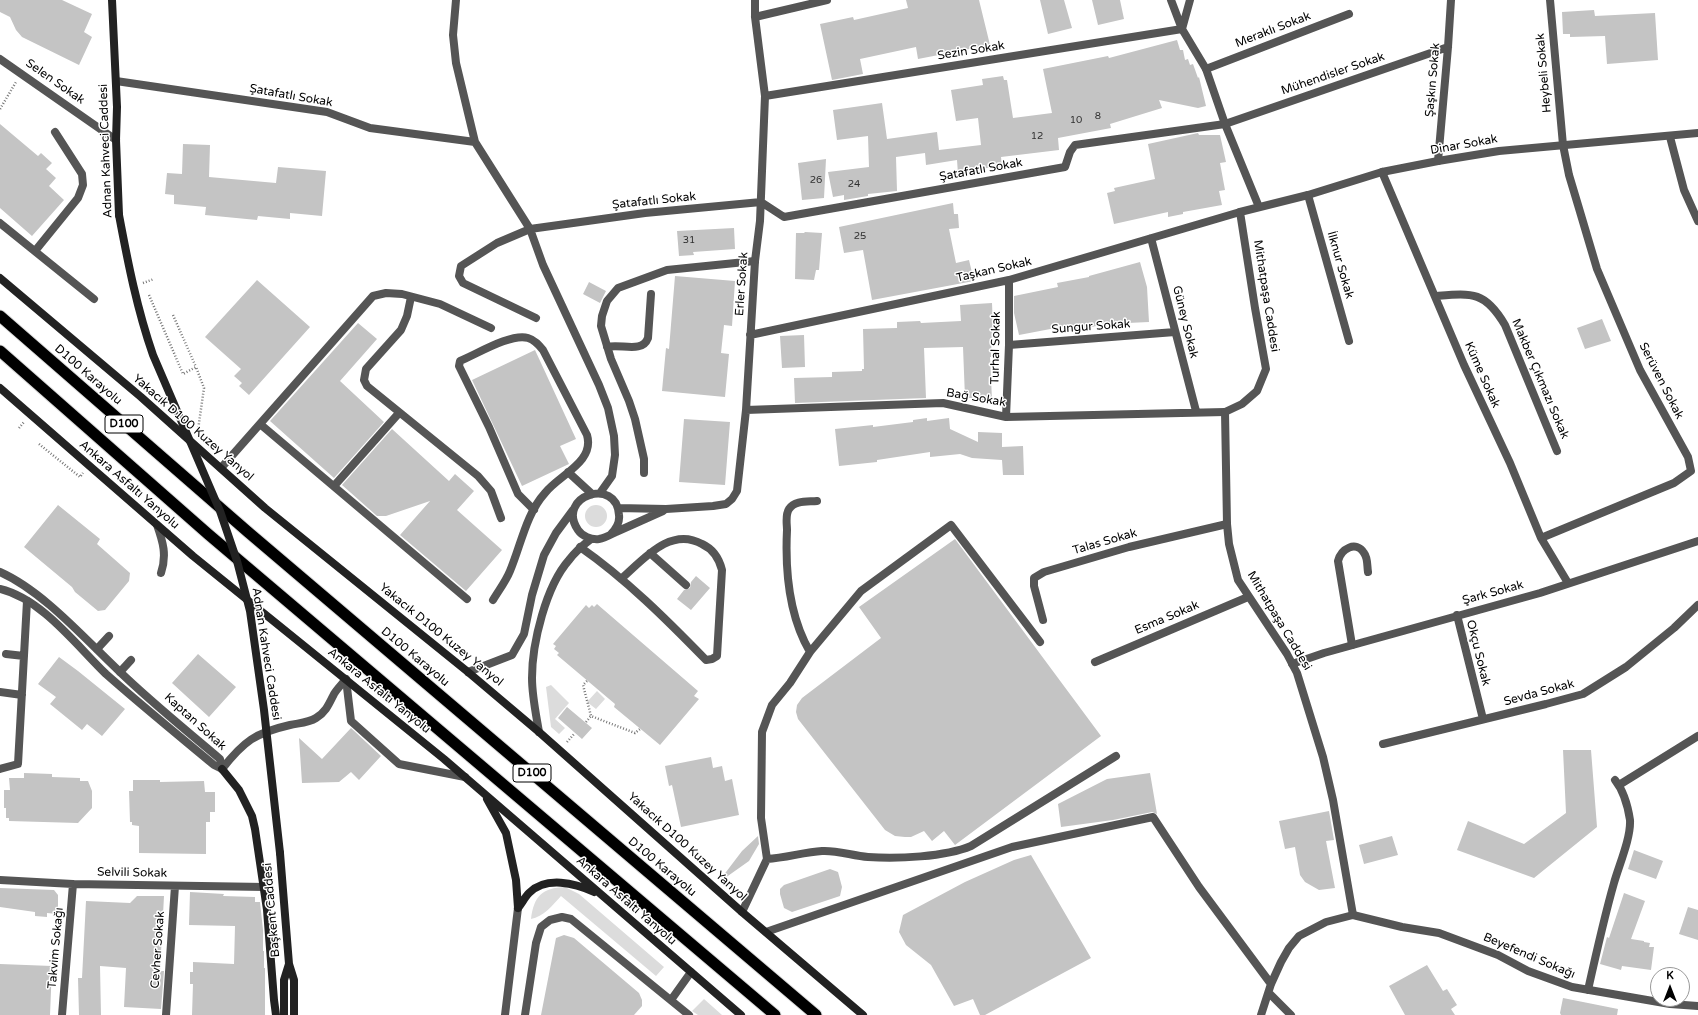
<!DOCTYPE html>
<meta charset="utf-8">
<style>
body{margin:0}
#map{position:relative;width:1698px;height:1015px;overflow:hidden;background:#fff;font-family:"Varela Round",sans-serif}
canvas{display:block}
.north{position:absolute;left:1650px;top:967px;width:40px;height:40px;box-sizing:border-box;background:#fff;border:1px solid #999;border-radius:50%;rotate:0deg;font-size:11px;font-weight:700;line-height:16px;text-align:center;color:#000}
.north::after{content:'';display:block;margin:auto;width:14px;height:18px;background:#000;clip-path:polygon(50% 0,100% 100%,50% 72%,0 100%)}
</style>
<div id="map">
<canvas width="1698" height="1015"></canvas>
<div class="north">K</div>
</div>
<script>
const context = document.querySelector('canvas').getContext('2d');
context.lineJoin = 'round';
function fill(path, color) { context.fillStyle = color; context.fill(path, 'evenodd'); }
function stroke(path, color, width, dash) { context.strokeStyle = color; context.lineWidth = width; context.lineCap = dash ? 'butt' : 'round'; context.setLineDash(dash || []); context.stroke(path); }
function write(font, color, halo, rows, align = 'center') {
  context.font = font + ' "Varela Round",sans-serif'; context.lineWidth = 3; context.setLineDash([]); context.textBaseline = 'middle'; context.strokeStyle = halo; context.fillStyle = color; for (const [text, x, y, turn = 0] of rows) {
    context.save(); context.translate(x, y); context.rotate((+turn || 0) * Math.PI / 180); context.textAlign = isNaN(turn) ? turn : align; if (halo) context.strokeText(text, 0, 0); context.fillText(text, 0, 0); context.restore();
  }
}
const green = new Path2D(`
 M585 516a11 11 0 1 1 22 0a11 11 0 1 1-22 0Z
 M551,685l18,18 -14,16 10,9 -6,6 -8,-7 -5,-40z
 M597,691l8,8 -9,10 -9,-7z
 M565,887l14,7 85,73 -8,9 -95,-80c-8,9 -18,21 -30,23 3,-23 11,-31 34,-32z
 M704,999l18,16h-24l-6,-4z`);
const building = new Path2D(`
 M0,0h62l30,14 -8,18 8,5 -13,28 -57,-28 -6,-7 -6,-13 -10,-5z
 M906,0h73l11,45 -72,14 -2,-12 -56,12 3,15 -31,6 -12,-56 33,-7 1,3 54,-12z
 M1040,0h24l8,28 -24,6z
 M1092,0h28l4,19 -26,6z
 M1594,10l1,6 60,-3 3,47 -51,4 -2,-28 -35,1v-3h-7l-1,-22z
 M1177,40l3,10h3l2,10 3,-1 2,6 3,-1 5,14 1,-1 7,29 -8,2 -39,-8 3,8 -52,16 1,4 -53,10 1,12 -58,7 1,9 -23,3v3l-21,2 -1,-14 -31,5 -1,-12 -29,4 1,34 -29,3v2l-24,4v-5l-11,2 -5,-25 41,-5 -1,-31 -31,4 -4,-30 49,-7 5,36 50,-7 2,18 42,-5 -3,-27 -22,3 -5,-31 32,-5 -1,-6 21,-3 1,4h3l6,38 39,-5 -9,-44 65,-13 1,2z
 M0,124l38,32 3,-3 11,10 -6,6 10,9 -7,8 15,14 -32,36 -32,-28z
 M1198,133l1,2h21l6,27 -6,1 5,27 -6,1 3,14 -39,7v2l-15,3v-5l-54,12 -7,-31 8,-2 -1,-3 41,-9 -7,-35z
 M183,144l27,1 -1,32 67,6 2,-16 48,4 -4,45 -32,-3v6l-32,-3 -1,4 -52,-5 1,-8 -32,-3v-9l-9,-1 2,-21 15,1z
 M826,159l-2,39 -22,2 -4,-37z
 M953,203l1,11h4l1,14 -10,1 7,34 13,-3 5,21 -102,19 -9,-50 -19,3 -5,-26z
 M734,228l1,21 -42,3 1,3 -15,1 -2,-25z
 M805,232l17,1 -3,37h-3l-2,10 -19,-1 1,-46h8z
 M1140,262l7,25 2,35 -43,2 -39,8 -1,-6 -47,9 -5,-22v-17l44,-9 -1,-4 32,-6v-1z
 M675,276l60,5 -3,45 -8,-1 -3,28 8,1 -4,43 -63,-6 4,-43 3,1z
 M257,280l53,47 -61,68 -10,-9 3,-3 -8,-7 7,-7 -36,-32z
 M589,282l17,9 -6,12 -17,-9z
 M992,303l1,25h-1l-1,29h-1l2,43 -20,2v-4h-7l-2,-51 -39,1 2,50 -131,5 -1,-25 38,-1v-5l30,-1v-2h2l-1,-40 34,-1v-6l23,-1 1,2 40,-2 -1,-16z
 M1602,319l9,22 -26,8 -8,-21z
 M358,323l19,16 -37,42 44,41 -50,56 -64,-57z
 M804,335l1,32 -23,1 -2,-32z
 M535,350l41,89 -16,7 9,18 -47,22 -50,-106z
 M927,418v3l22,-3 1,11 28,13v-10l24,1v14l21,-1 1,29h-21l-1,-15 -30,-2 -12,-4 -30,3v-5l-53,8v2l-38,4 -4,-37 38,-4v2l40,-5v-2z
 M684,419l46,3 -5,63 -46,-3z
 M392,429l57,52 6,-7 19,17 -17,19 45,40 -36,41 -66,-56 30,-34 -44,15h-9l-35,-31z
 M58,505l42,34 -3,5 33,29 -1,8 -24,29 -7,1 -23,-19 -3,-5 -48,-40z
 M955,539l146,197 -146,109 -11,-14 -12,10 -8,-10 -13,6h-6l-10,-1 -10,-6 -87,-111 -2,-7 1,-7 5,-7 79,-60 -22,-31z
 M696,576l14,12 -19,22 -14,-11 7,-9 6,-2 1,-6z
 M597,604l101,87 -4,5 5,3 -39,46 -46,-38 1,-3 -58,-49 2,-2 -5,-4 2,-3 -3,-2 33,-39 3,3 3,-3 2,2z
 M198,654l38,33 -27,30 -37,-34z
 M59,657l19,14 47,38 -23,27 -15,-12 -5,6 -32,-26 6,-7 -18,-13z
 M567,707l25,21 -10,11 -24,-21z
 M351,728l30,28 -22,24 -8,-8 -12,10 -37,1 -3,-45 23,21z
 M1563,750h28l6,77 -63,51 -77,-28 11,-29 56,23 42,-31z
 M711,757l2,11 9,-2 3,15 7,-2 7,36 -58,12 -9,-42 -3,1 -4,-20z
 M24,773l28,1v3l28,1v3h8l4,10v17l-14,15 -69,-2v-3h-3v-10h-2v-18h6l-1,-12h15z
 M1150,773l7,41 -5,-2 -39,8 -52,7 -3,-23 49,-25z
 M133,780h27v2l44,-1 1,11h10v20h-5v10h-4v32l-67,-1v-27l-7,-1v-3h-2l-1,-31h4z
 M1329,811l5,29 -8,1 9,47 -16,2 -14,-8 -5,-7 -5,-28 -10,2 -6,-28z
 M758,836l1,8 -10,17 -24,17 -2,-2 19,-25z
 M1392,836l6,19 -34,9 -5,-19z
 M1634,850l29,11 -7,18 -28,-10z
 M1031,855l60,103 -106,57h-5l-7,-16 -19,7 -23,-41 -25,-20 -7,-13 4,-17 62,-33 49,-22z
 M830,869l8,3 4,15 -2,9 -48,16 -8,-4 -4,-14v-5l4,-4z
 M0,888l54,2 4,5v19l-11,-1v4l-12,-1v-4l-35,-5z
 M190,892l34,2 -1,2 32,1v5h5l3,28v21h1v17h1v47h-73l1,-31h-3v-12h3v-10l41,2 1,-38 -46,-1z
 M1624,893l21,8 -14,38 13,2v1l6,1 -1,4h5l-3,23 -29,-4 -1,4 -21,-6 7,-27 2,1z
 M137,896h27l-4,75h4l-3,38 -37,-2 2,-39 -26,-2 1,49h-22l-1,-37h4l4,-77 44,2z
 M1688,907l10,3v30l-19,-6z
 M564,935l10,3 65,55 3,7v6l-8,9h-93l15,-77z
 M0,964l52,2 -2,49h-50z
 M1427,965l16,26 4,-2 10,16 -6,4 4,6h-50l-16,-29z
 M1563,998l55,11 -1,6h-56l-1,-2z`);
const path = new Path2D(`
 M0,109l16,-27
 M143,283l11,-4
 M149,295l34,79 13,-7 8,21 -6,42
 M173,315l23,52
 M19,428l5,-6
 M39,444l41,33 3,-4
 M587,681l-4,4 8,31 44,17 5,-4
 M586,722l5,-6
 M567,742l8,-9`);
const service = new Path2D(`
 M0,223l94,76
 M530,229l-33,14 -36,23 -2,10 4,7 73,35
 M35,251l43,-53 5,-13 -1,-11 -27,-42
 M411,297l-4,19 -6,14 -35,39 -2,11 3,6 111,90 13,15 10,27
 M607,347c13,-4 35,7 41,-9l3,-44
 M260,424l207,175
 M221,468l152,-172 13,-3 16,1 38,10 51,24
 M568,472l24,22
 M644,473v-14l-9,-40 -6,-18 -18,-42 -10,-33 1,-10 5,-15 11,-13 49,-18 88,-9
 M334,486l65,-73
 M580,547c46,32 87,73 126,113l6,-1 5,-3 5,-86c-3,-12 -9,-21 -20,-26 -32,-18 -59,16 -81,35
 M650,553l36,32
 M493,600c6,-10 13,-19 17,-29 11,-26 16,-57 35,-78 14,-18 50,-31 42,-58l-44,-85c-4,-5 -8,-10 -15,-12 -17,-5 -51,16 -68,23l-1,5 30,61 29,67 16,16
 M1043,620l-9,-34v-8l10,-6 85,-25 98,-23
 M1352,645l-14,-84c3,-12 18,-21 26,-8 4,5 3,13 4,19
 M810,652c-21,-36 -25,-81 -23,-122 0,-6 -2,-15 2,-21 6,-9 19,-7 28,-8
 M120,672l11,-12
 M346,679l5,42 48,43 66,13
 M767,859c19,-1 37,-7 55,-8 15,-1 31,5 46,6 29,2 77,0 103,-11l145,-90
 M742,912l25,-53 -6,-41 1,-86 10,-27 18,-22 20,-31 51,-61 90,-66 89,117
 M671,1000l20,-28
 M525,1015l11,-72 5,-16 9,-7 12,-3 9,2 118,96`);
const minor = new Path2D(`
 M456,0l-3,35 3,28 19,79 55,87 115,-16 116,-11 23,15 281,-50 5,-15 5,-7 150,-21 223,-77
 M755,17l72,-17
 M0,59l116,81
 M1206,69l143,-55
 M116,81l211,31 43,16 105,14
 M765,96l417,-67
 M1670,137l14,53 14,31
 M1438,161l10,-114 3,-47
 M1382,172l82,193 46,98 31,75 27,45
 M1308,195l41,146
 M530,229l13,36 56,120 9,23 6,28 1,19 -3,21 -12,17
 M1151,238l45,173
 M1436,296c36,-3 49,-5 69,29l52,126
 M750,335l259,-55 231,-68
 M1009,345l166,-13
 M746,410l197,-7 63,14 219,-5
 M1006,417l3,-72v-65
 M618,508l48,1 47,-3 13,-2 6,-5 5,-8 9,-81 9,-149 5,-40 5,-125 -10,-79v-17
 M157,525c6,17 10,30 4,48
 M611,534c5,-5 9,-11 8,-19 -2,-39 -64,-19 -41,15 4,6 13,10 21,9 6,-1 11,-4 17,-7 16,-7 31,-14 47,-21
 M1541,538l133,-55 17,-12 -3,-14 -48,-87 -43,-101 -19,-64 -9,-30 -6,-30 -13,-145
 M1457,615l26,104
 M97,649l12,-13
 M6,654l18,2
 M1095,662l153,-65
 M1292,664l32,-11 216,-60 158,-52
 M468,672l44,-17 12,-21 8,-39 12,-40 12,-22 17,-23
 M0,692l22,3
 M539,732c-3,-18 -7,-36 -7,-54 0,-35 14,-92 37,-118 6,-8 14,-15 22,-21
 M1383,744l163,-40 37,-10 43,-27 48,-39 24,-23
 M0,769l18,-5 9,-163
 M1619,785l79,-49
 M0,880l73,4 192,3
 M766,932l246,-85 141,-30 46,70 72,97
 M1588,990c8,-36 16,-72 26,-107 5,-18 17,-45 16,-63 -2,-13 -7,-30 -15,-40
 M1269,993l22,22
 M62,1015l11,-131
 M166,1015l9,-129
 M1261,1015l10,-31 10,-22 8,-14 10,-12 27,-14 27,-7 49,12 37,6 59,22 30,16 44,16 98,17 28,2`);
const tertiary = new Path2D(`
 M1171,0l11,29 24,40 19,55 34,83
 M1182,29l8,-29
 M0,572c43,19 85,67 119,99 32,31 67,59 101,88l2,10
 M0,589c42,10 76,56 106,85 35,31 72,61 108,91l8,4
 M222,769c22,-28 33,-36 68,-44 9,-2 18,-2 26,-7 10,-6 13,-14 18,-24 3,-5 8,-10 12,-15
 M1353,915l-20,-115 -10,-43 -26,-84 -10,-19 -49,-74 -9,-36 -2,-20 -2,-112 17,-8 15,-13 9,-22 -11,-61 -15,-96 68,-17 74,-23 56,-11 61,-10 199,-18
 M505,1015l13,-107`);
const secondary = new Path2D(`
 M112,0l5,107 -1,33 3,75
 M0,278l141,119 124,111 203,164 71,60 203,180 121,103
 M0,388l193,168 251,203 297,256
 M222,769l17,21 13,26 3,13 12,81 7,90 2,15
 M487,799l19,34 10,47 2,28
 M280,853l9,111 5,16v35
 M518,908c4,-5 7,-11 11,-15 17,-17 46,-10 65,-1
 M284,1015v-35l5,-16`);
const trunk = new Path2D(`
 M0,316l248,216 568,483
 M0,351l208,183 567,481`);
const secondaryBridge = new Path2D(`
 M119,215c9,48 18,94 34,140l67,156 17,50 13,50 14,99 16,143`);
const numberNames = [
 ["8",1098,116],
 ["10",1076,120],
 ["12",1037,136],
 ["26",816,180],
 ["24",854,184],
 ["25",860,236],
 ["31",689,240]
];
const shields = [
 [124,424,38],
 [532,773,38]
];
const shieldNames = [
 ["D100",124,424],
 ["D100",532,773]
];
const streetNames = [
 ["Meraklı Sokak",1273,30,-21],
 ["Sezin Sokak",971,51,-9],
 ["Heybeli Sokak",1544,73,-95],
 ["Mühendisler Sokak",1333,74,-19],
 ["Şaşkın Sokak",1433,80,-85],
 ["Selen Sokak",55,82,35],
 ["Şatafatlı Sokak",291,96,10],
 ["Dinar Sokak",1464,145,-10],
 ["Adnan Kahveci Caddesi",106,151,-92],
 ["Şatafatlı Sokak",981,170,-10],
 ["Şatafatlı Sokak",654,201,-6],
 ["İlknur Sokak",1340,265,74],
 ["Taşkan Sokak",994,270,-13],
 ["Erler Sokak",742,284,-86],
 ["Mithatpaşa Caddesi",1266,296,81],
 ["Güney Sokak",1185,322,76],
 ["Sungur Sokak",1091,327,-4],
 ["Turhal Sokak",996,348,-89],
 ["D100 Karayolu",88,375,41],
 ["Küme Sokak",1482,375,66],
 ["Makber Çıkmazı Sokak",1540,379,67],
 ["Serüven Sokak",1661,381,63],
 ["Bağ Sokak",976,398,10],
 ["Yakacık D100 Kuzey Yanyol",193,428,41],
 ["Ankara Asfaltı Yanyolu",129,485,41],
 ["Talas Sokak",1105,542,-16],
 ["Şark Sokak",1493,593,-15],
 ["Esma Sokak",1167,618,-23],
 ["Mithatpaşa Caddesi",1279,621,59],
 ["Yakacık D100 Kuzey Yanyol",441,635,39],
 ["Okçu Sokak",1478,653,76],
 ["Adnan Kahveci Caddesi",266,654,81],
 ["D100 Karayolu",415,657,40],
 ["Ankara Asfaltı Yanyolu",379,691,39],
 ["Sevda Sokak",1539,693,-15],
 ["Kaptan Sokak",195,722,42],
 ["Yakacık D100 Kuzey Yanyol",687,847,42],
 ["D100 Karayolu",662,867,40],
 ["Selvili Sokak",132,873,1],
 ["Ankara Asfaltı Yanyolu",626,901,41],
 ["Başkent Caddesi",272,910,-95],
 ["Takvim Sokağı",56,948,-85],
 ["Cevher Sokak",158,950,-86],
 ["Beyefendi Sokağı",1529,956,23]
];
fill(green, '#dcdcdc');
fill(building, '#c4c4c4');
stroke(trunk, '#dbdbdb', 13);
stroke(path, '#777', 2.5, [1, 2]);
stroke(service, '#555', 8);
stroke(minor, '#555', 8);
stroke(tertiary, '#555', 8);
stroke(secondary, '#222', 8);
stroke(trunk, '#000', 11);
stroke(secondaryBridge, '#222', 8);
write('10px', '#313131', null, numberNames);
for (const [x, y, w] of shields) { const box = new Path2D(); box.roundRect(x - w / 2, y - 9, w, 18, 3); context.fillStyle = '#fff'; context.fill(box); stroke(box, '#000', 1); }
write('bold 11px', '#000', null, shieldNames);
write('12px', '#000', '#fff', streetNames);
</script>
